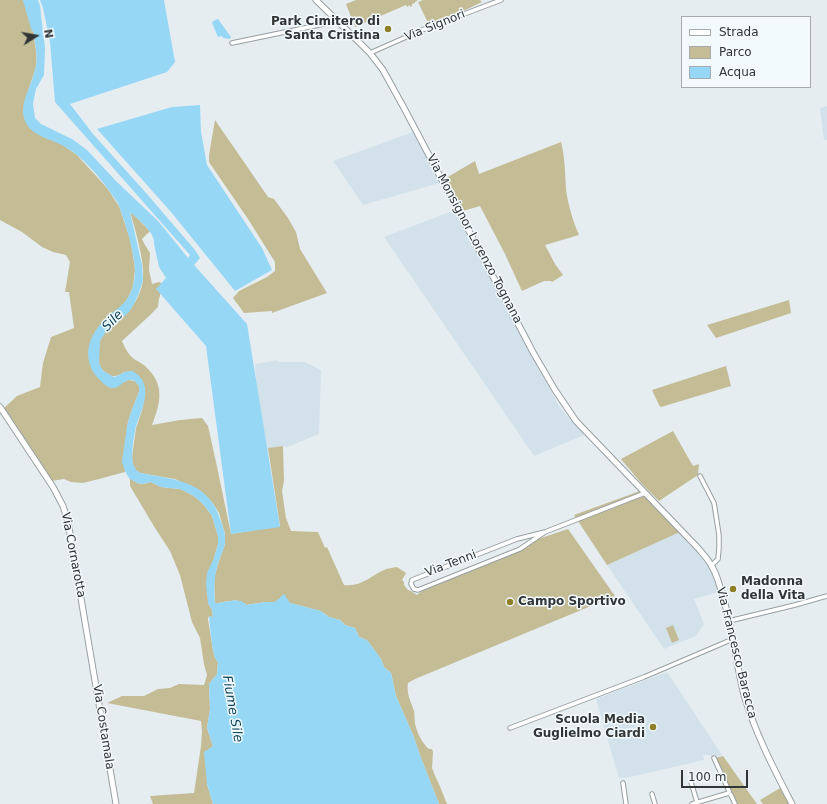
<!DOCTYPE html>
<style>
body{margin:0}
#map{position:relative;width:827px;height:804px;overflow:hidden;background:#e5edf1;font-family:"DejaVu Sans",sans-serif}
canvas{display:block}
.legend{position:absolute;left:681px;top:16px;width:130px;height:72px;box-sizing:border-box;background:#f2fafe;border:1px solid #a5abae;margin:0;padding:5px 7px;list-style:none;font-size:12px;color:#323536}
.legend li{display:flex;align-items:center;gap:8px;height:20px}
.legend b{width:20px;border:1px solid #a5abae}
.north{position:absolute;left:16px;top:16px;width:40px;height:40px;-webkit-text-stroke:3px #f2fafe;paint-order:stroke;rotate:79deg;font-size:11px;font-weight:700;line-height:16px;text-align:center;color:#323536}
.north::after{content:'';display:block;margin:auto;width:14px;height:18px;background:#323536;clip-path:polygon(50% 0,100% 100%,50% 72%,0 100%)}
.scale{position:absolute;left:681px;top:770px;width:67px;height:18px;box-sizing:border-box;border:2px solid #323536;border-top:0;padding-left:5px;font-size:12px;line-height:14px;white-space:nowrap;color:#323536;-webkit-text-stroke:3px #f2fafe;paint-order:stroke}
</style>
<div id="map">
<canvas width="827" height="804"></canvas>
<ul class="legend">
<li><b style="height:5px;background:#fff"></b>Strada</li>
<li><b style="height:11px;background:#c4bc95"></b>Parco</li>
<li><b style="height:11px;background:#97d7f6"></b>Acqua</li>
</ul>
<div class="north">N</div>
<div class="scale">100 m</div>
</div>
<script>
const context = document.querySelector('canvas').getContext('2d');
context.lineJoin = 'round';
function fill(path, color) { context.fillStyle = color; context.fill(path, 'evenodd'); }
function stroke(path, color, width, dash) { context.strokeStyle = color; context.lineWidth = width; context.lineCap = dash ? 'butt' : 'round'; context.setLineDash(dash || []); context.stroke(path); }
function write(font, color, halo, rows, align = 'center') {
  context.font = font + ' "DejaVu Sans",sans-serif'; context.lineWidth = 3; context.setLineDash([]); context.textBaseline = 'middle'; context.strokeStyle = halo; context.fillStyle = color; for (const [text, x, y, turn = 0] of rows) {
    context.save(); context.translate(x, y); context.rotate((+turn || 0) * Math.PI / 180); context.textAlign = isNaN(turn) ? turn : align; if (halo) context.strokeText(text, 0, 0); context.fillText(text, 0, 0); context.restore();
  }
}
const built = new Path2D(`
 M827,106v34h-3l-4,-32z
 M413,132l27,51 -77,22 -30,-44z
 M455,210l43,82 15,30 46,84 9,11 19,17 -53,22 -150,-219z
 M278,360v2h27l16,8 -2,64 -34,14v-2l-24,3 -6,-85z
 M680,532l16,16 13,17 7,16 3,11 -25,7 10,25 -8,12 -32,13 -57,-84z
 M667,672l55,83 -9,3 -3,-3h-7l1,5 -74,17 -11,1 -23,-79z`);
const green = new Path2D(`
 M0,0h28c5,13 5,24 6,37 1,10 4,19 2,29 -3,13 -9,25 -12,39l18,31 18,7 17,12 30,33 12,18 11,33 3,16 2,15 -2,17 -5,11 -5,7 -21,17 -11,44 9,14 24,2 4,-2 7,1 4,5v6l-9,23 -3,11 -2,46 -26,7 -16,4 -12,-1 -7,-3 -12,2 -48,-73 13,-12 23,-9 3,-24 8,-26 23,-9 -5,-36h-4l5,-30 -4,-7 -13,-3 -11,-5 -20,-15 -22,-12z
 M356,0h62l-3,2v1l-3,1v2l-2,1v-2l-3,2 -1,-2 -51,22 -9,-23z
 M423,0h57l2,2 -52,25 -12,-25z
 M215,120l53,77 6,2 14,19 8,14 4,17 27,44 -55,20v-2l-28,2 -11,-15 6,-7 28,-14 8,-6v-9l-27,-43 -39,-57v-7z
 M561,142c4,15 4,32 5,47 2,16 7,32 13,46l-34,10 10,19 8,11 -11,7 -1,-1h-7l-22,10 -17,-37 -25,-48 -17,5 -17,-33 29,-17 4,13z
 M130,211l20,20 -8,8 3,6 5,8 -1,17 3,14 7,-2 4,2 -4,15 -1,8 -10,10 -26,24c3,7 6,13 12,18 3,2 8,4 11,7 20,18 16,36 7,59l28,-5 22,-2 6,8 8,36 15,72 49,-8 -12,-78 15,-2 1,35 -2,10 4,27 5,13 27,1 7,16 2,-1 17,38c18,2 26,-9 40,-15 4,-2 9,-2 13,-3l9,6 -4,7 2,2v3l4,5 3,1 6,4 5,-4 101,-43 9,-7 36,-12 47,67 -200,83 -7,4c-2,10 3,19 6,28 1,5 0,11 2,16 2,8 7,17 13,22h3l1,3 -1,16 4,10 3,6 8,20h-8l-18,-46 -8,-23 -17,-39 -5,-23 -7,-6 -3,-8 -14,-19 -8,-3 -4,-9 -10,-3 -5,-5 -11,-3 -8,-6 -31,-8 -24,-1 -20,3c0,-1 -5,-4 -6,-4 -5,-2 -19,2 -25,2l-1,-25 4,-14 7,-20v-10l-6,-21 -7,-11 -10,-10 -27,-13 -35,-6 -4,-3 -3,-5 -1,-8 4,-29 7,-21 2,-19 -21,-16c-6,4 -10,6 -16,2 -4,-2 -9,-7 -9,-12 -1,-4 0,-17 1,-21 2,-4 6,-10 8,-13 3,-3 8,-4 11,-7 12,-10 22,-25 24,-41 2,-19 -8,-50 -13,-69z
 M789,300l2,13 -75,25 -9,-13z
 M726,366l5,20 -70,21 -2,-2 -7,-15z
 M673,431l20,35 6,-2 -1,11 -39,26 -18,-18 -20,-24z
 M130,478l7,5 6,1 8,-2 10,5 19,2 14,7 10,9 8,11 6,20v8l-4,14 -6,45 4,7 1,7 -4,-1 -1,3 5,31 2,8 3,4 -1,12 -8,10 1,25 -3,19 6,18 -6,38 6,20h-60l-3,-8 44,-3 7,-47 1,-15 -1,-10 -94,-18 15,-7h22l14,-7 12,-1 9,-4 25,1 3,-10 -3,-11 -4,-26 -8,-16 -12,-47 -10,-24 -15,-23 -25,-42z
 M640,491l40,41 -73,33 -33,-50z
 M673,625l6,15 -7,3 -6,-15z
 M723,756l34,48h-20l-22,-46z
 M780,788l9,16h-26l-3,-4z`);
const water = new Path2D(`
 M28,0h10l2,6 5,42 -1,27 -8,14 -3,15 2,14 6,6 31,15 15,11 29,31 43,41 29,36 2,-3 -135,-153 -5,-60 -7,-34 -3,-8h124l11,62 -8,10 -97,32 23,30 54,60 48,56 5,8 -6,7 53,59 33,203 -49,7 -25,-188 -50,-57 10,-11 -7,-11 -5,-23c2,-11 -16,-25 -24,-32l12,53 1,15 -4,13 -5,11 -5,8 -11,10 -10,6 -8,13 -1,22 4,8 11,6c5,-1 11,-7 17,-6 5,1 7,4 10,7 10,15 0,33 -5,48 -2,9 -6,32 -2,40 1,3 3,5 6,7 33,6 69,8 80,46 3,8 6,15 5,24 -1,7 -5,14 -7,20 -4,14 -4,26 -3,40 7,0 20,-4 25,-2 3,0 4,2 6,4l20,-3h9l9,-8 6,9 31,8 8,6 11,3 5,5 10,3 4,9 8,3 14,19 3,8 7,6 5,23 17,39 8,23 18,46h-226l-6,-20 -3,-32 9,-6 -6,-18 3,-19 -1,-25 8,-10 1,-12 -3,-4 -2,-8 -2,-13 -2,-21 4,1 -1,-7 -4,-7 -2,-19 1,-11 7,-15 4,-14v-8l-6,-20 -8,-11 -10,-9 -14,-7 -19,-2 -10,-5 -8,2 -6,-1 -8,-5 -4,-7 -3,-9 5,-36 3,-11 9,-23v-6l-4,-5c-2,-1 -4,-1 -6,-1 -6,1 -10,8 -16,8 -7,0 -13,-8 -17,-12 -14,-19 -8,-38 7,-55 7,-8 18,-13 24,-22 6,-8 8,-19 8,-29 -1,-17 -6,-33 -11,-50 -2,-4 -3,-10 -5,-14 -1,-4 -4,-7 -6,-10 -11,-16 -29,-38 -46,-48 -13,-9 -36,-11 -42,-27 -6,-16 4,-30 8,-44 1,-3 2,-8 3,-11 2,-10 -1,-21 -2,-31 -1,-13 -1,-22 -6,-35z
 M218,19l13,18 -1,2 -7,-1 -1,-2 -4,1 -6,-14 1,-2z
 M200,105l1,27 6,33 55,83 10,22 -37,21 -64,-79 -74,-83 75,-22z`);
const river = new Path2D(`
 M27,0l8,28`);
const street = new Path2D(`
 M232,43l106,-22
 M370,53l52,-23 79,-30
 M700,476l14,27 5,32v13l-1,11 -6,6
 M545,532l-25,17 -102,41 -4,-1 -3,-5 1,-4 105,-41 28,-7 100,-39
 M729,621l66,-16 32,-9
 M510,728l134,-51 89,-38
 M714,758l15,33v2l2,2 4,9
 M691,782l6,20
 M623,783l3,21
 M652,794l3,10
 M692,804l37,-11`);
const secondary = new Path2D(`
 M316,0l54,53 13,17 21,38 130,246 21,36 21,31 122,127c4,5 10,11 13,17 4,6 7,15 9,22 12,35 15,72 24,108 11,38 30,74 48,109
 M0,407l53,80 10,19 5,16 48,282`);
const markers = [
 [388,29,4,"#8f7f26"],
 [733,589,4,"#8f7f26"],
 [510,602,4,"#8f7f26"],
 [653,727,4,"#8f7f26"]
];
const poiNames = [
 ["Park Cimitero di",380,22],
 ["Santa Cristina",380,36],
 ["Madonna",741,582,"left"],
 ["della Vita",741,596,"left"],
 ["Campo Sportivo",518,602,"left"],
 ["Scuola Media",645,720],
 ["Guglielmo Ciardi",645,734]
];
const streetNames = [
 ["Via Signori",435,26,-22],
 ["Via Monsignor Lorenzo Tognana",474,239,62],
 ["Via Cornarotta",73,555,79],
 ["Via Tenni",451,564,-21],
 ["Via Francesco Baracca",736,653,76],
 ["Via Costamala",103,727,81]
];
const waterNames = [
 ["Sile",113,321,-46],
 ["Fiume Sile",232,709,80]
];
fill(built, '#d3e2ea');
fill(green, '#c4bc95');
fill(water, '#97d7f6');
stroke(river, '#97d7f6', 8);
stroke(street, '#979fa2', 5.5);
stroke(secondary, '#979fa2', 7);
stroke(street, '#fff', 3.5);
stroke(secondary, '#fff', 5);
for (const [x, y, r, color] of markers) { const dot = new Path2D(); dot.arc(x, y, r, 0, 2 * Math.PI); context.fillStyle = color; context.fill(dot); stroke(dot, '#f2fafe', 1.5); }
write('bold 12px', '#323536', '#f2fafe', poiNames, 'right');
write('12px', '#323536', '#f2fafe', streetNames);
write('italic 13px', '#13485d', '#f2fafe', waterNames);
</script>
